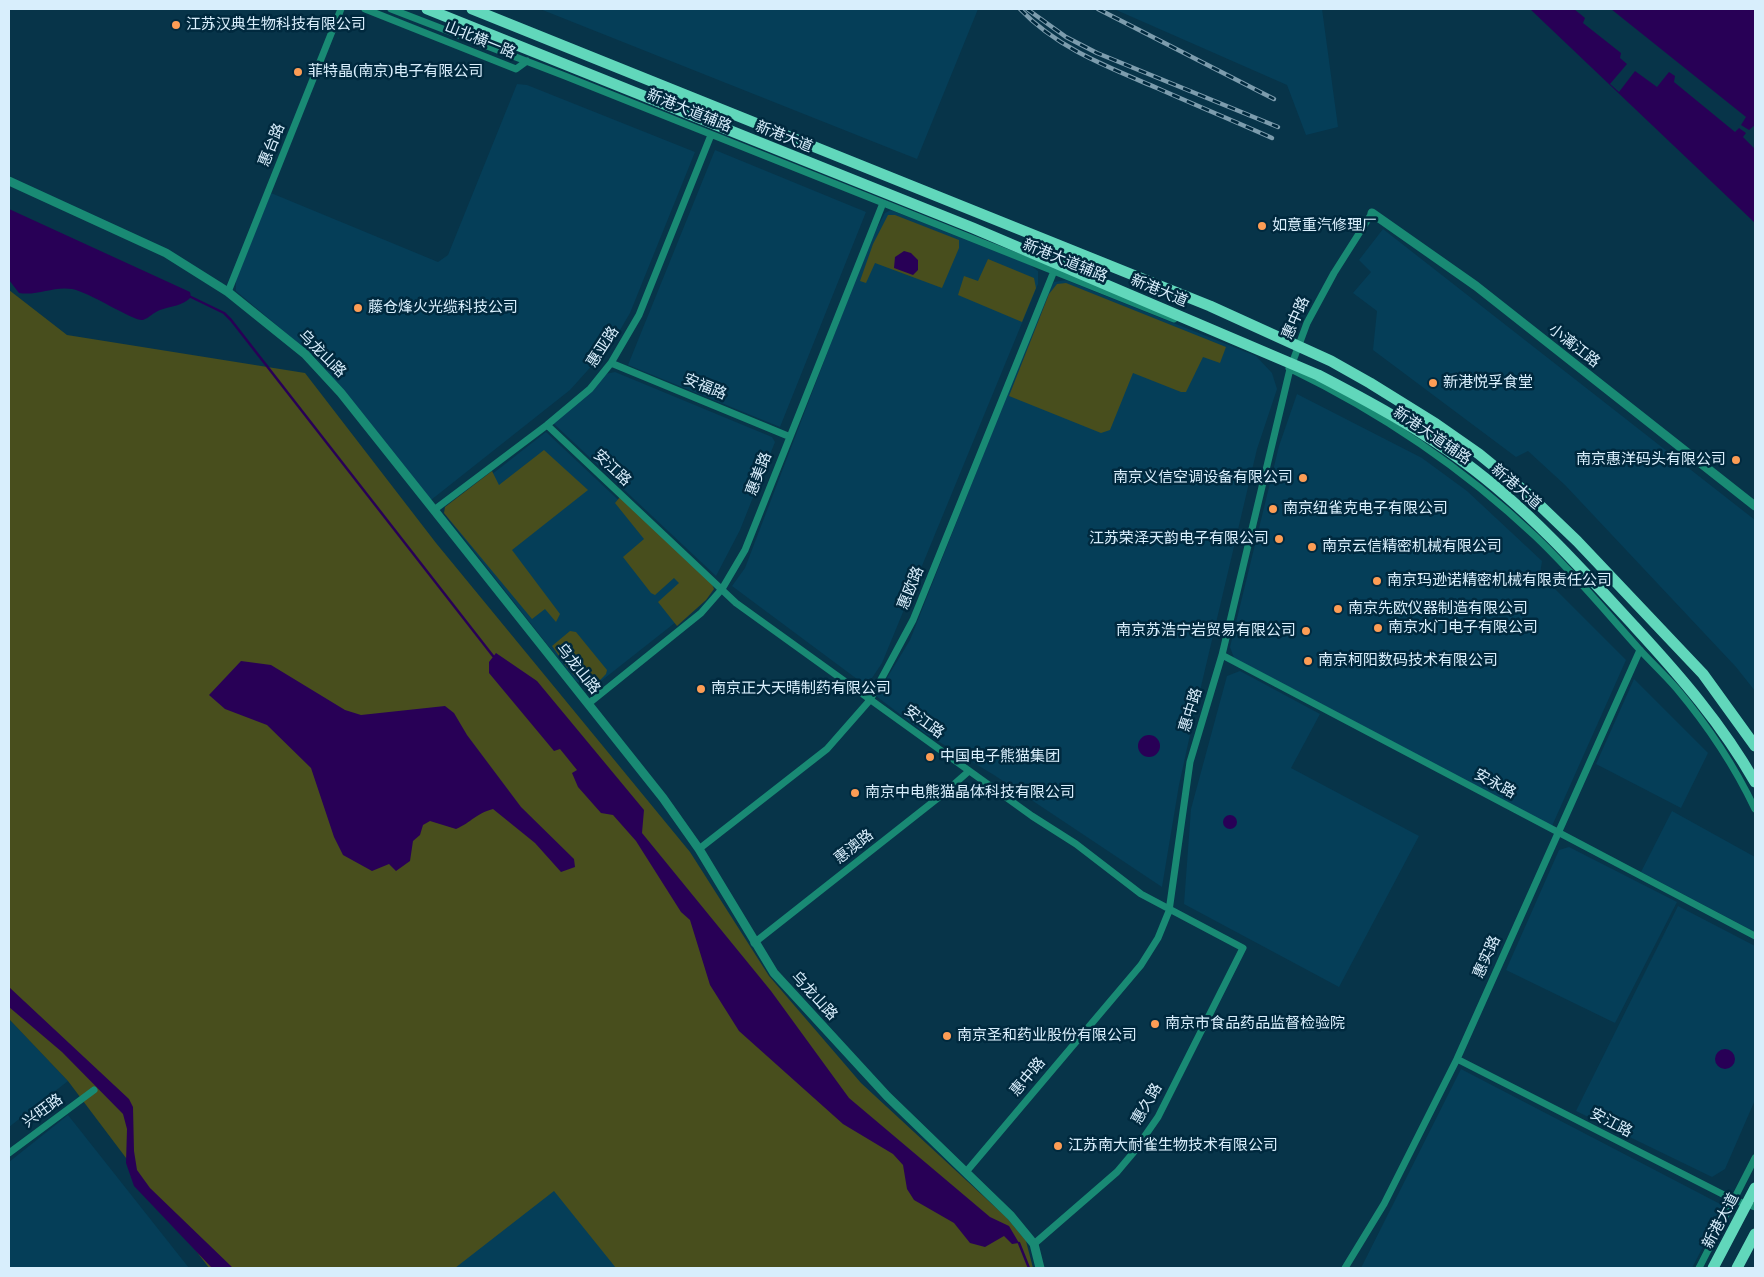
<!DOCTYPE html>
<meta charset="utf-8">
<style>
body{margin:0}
#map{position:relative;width:1764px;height:1277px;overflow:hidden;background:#073449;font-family:"Noto Serif",serif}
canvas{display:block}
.frame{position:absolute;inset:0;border:10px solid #d8eefc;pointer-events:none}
</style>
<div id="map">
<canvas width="1764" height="1277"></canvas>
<div class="frame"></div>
</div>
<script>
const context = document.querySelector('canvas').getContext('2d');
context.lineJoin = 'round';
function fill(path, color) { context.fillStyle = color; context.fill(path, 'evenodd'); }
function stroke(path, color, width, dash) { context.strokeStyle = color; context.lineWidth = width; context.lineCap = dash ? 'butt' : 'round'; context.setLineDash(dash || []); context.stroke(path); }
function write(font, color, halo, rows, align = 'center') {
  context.font = font + ' "Noto Serif","Noto Sans SC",serif'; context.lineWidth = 5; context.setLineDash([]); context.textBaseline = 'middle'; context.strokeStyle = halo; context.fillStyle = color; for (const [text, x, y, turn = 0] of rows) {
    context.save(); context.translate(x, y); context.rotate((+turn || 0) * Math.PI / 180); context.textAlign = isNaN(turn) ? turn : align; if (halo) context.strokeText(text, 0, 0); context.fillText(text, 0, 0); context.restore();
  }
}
const built = new Path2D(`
 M540,9h438l-61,150z
 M1114,9h208l16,118 -32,8 -19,-50z
 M517,84l10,1 168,67 -65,161 -17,29 -43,48 -139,110 -114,-141 -81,-68v-11l35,-87 167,69 10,-7z
 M715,150l151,62 -86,215 -152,-62z
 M891,210l139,55 8,6v13l-156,379 -10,15 -11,4 -129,-96 13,-18 125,-327 15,-28z
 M1383,229l372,291v171l-19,-24 -171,-182 -37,-34 -12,6 -143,-107 4,-39 -24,-18 18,-21 -12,-12z
 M1066,280l190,76 16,17 5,16 -20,60 -62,263 -16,73 -17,102 -168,-112 -68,-41 -50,-38 34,-56 137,-347 7,-11z
 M615,372l157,65 3,5 -35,88 -24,46 -163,-153 52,-49z
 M1297,394l125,64 45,33 75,70 -2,13 86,86 -74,166 -318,-168 -4,-11 49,-201z
 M546,432l166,156 -17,19 -99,78 -11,1 -9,-5 -129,-164 3,-10z
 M1240,671l80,43 -29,54 128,68 -80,151 -155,-83 7,-95 36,-133z
 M1634,679l74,74 -27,55 -85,-44z
 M1672,811l83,46v75l-114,-60z
 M1569,847l108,55 -62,121 -109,-53 53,-120z
 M1678,906l77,40v154l-30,69 -13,8 -136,-66z
 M9,1019l59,62 -59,46z
 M1461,1069l263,137 -32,62h-331z
 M68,1115l121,153h-180v-106z
 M551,1180l70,88h-185z`);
const green = new Path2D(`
 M888,215h7l64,25v8l-17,40 -67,-25 -9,20 -6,-2 13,-37z
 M988,259l46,19 2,10 -14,34 -64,-27 6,-19 14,5z
 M1066,283l160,64 -6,16 -17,-6 -17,35h-5l-48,-19 -23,57 -9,3 -92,-37 40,-102 8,-10z
 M9,290l58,45 238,38 131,170 254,309 79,124 92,107 146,135 19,23 7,27h-417l-62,-77 -99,77h-246l-141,-187 -59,-62z
 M544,450l44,40 -76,60 48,64 -4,8 -11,-13 -13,10 -88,-106 1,-6 47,-36 7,14z
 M620,497l91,85 3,7 -8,11 -29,26 -19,-24 21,-19 -5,-5 -19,17 -4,-2 -28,-36 21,-18 -29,-36z
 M570,631l6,1 31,38 -1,4c-3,3 -8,9 -12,10 -15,5 -34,-27 -42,-38z`);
const water = new Path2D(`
 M1530,9h225v214z
 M9,209l181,83 1,5c-8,9 -20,9 -31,13 -6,2 -11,8 -17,10 -8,2 -54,-28 -71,-31 -19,-3 -34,7 -53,4l-10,-13z
 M904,251l7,2 7,7v10l-5,5 -19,-7 1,-11z
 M496,653l41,28 107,129 -2,23 129,158 78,107 141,119 19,9 10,17 -7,1 -8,-8 -19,11 -15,-4 -16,-20 -40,-23 -7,-11 -4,-24 -10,-11 -50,-30 -104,-93 -29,-46 -20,-65 -9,-8 -45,-71 -23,-26 -12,-2 -23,-26 -6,-14 5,-3 -17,-21 -6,2 -65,-78v-11z
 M241,661l30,4 74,45 16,5 84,-9 9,7 13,22 54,72 53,52 1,8 -14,5 -26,-29 -42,-34c-18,5 -21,13 -37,20l-26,-8 -7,4 -3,10 -7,6 -3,20 -14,10 -7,-7 -17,7 -29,-16 -9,-18 -23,-69 -44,-43 -42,-16 -16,-14z
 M1138 746a11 11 0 1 1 22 0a11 11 0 1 1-22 0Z
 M1223 822a7 7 0 1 1 14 0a7 7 0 1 1-14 0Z
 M9,987l120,112 4,8 1,44 3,19 13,18 83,80h-21l-78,-82 -8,-23 1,-34 -4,-15 -61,-62 -53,-45z
 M1715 1059a10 10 0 1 1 20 0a10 10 0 1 1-20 0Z`);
const pier = new Path2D(`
 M1574,9h37l135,108 -5,8 8,5 6,-5v24l-12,-12 3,-4 -7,-5 -4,4 -61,-50 1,-6 -6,-4 -12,15 -22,-16 -16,21 -9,-8 17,-20 -7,-6 1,-5 -38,-30 2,-5z`);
const stream = new Path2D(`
 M191,297l33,16 7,7 262,336
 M1019,1243l10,25`);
const minor = new Path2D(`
 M365,9l151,60 11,-8
 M391,9l174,67 609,243
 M228,292l113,-283
 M611,363l177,73
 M1289,368c91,44 173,99 246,168 38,36 71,76 105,114 12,13 25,25 37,39 31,37 57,76 78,120
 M547,425l189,178 296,213 44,28 65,50 102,54 -85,169 -25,36 -16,19 -83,72
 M434,510l113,-85 43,-36 21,-26 28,-48 72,-180
 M1222,655l533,281
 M588,704l113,-91 21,-24 23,-39 138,-347
 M699,849l128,-100 43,-49 43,-80 141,-349
 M754,943l189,-149 26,-23
 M1457,1059l277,141 21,7
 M9,1153l85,-63
 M966,1172l175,-207 17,-27 11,-27 21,-149 32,-107 68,-286 17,-46 27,-50 38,-60
 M1345,1268l39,-64 73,-145 183,-409
 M1699,1268l56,-110`);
const tertiary = new Path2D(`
 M9,181l157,72 62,39 77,62 36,39 322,405 36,51 75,124 113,123 124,120 23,28 6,24
 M1372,213l104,73 279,220`);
const primary = new Path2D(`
 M427,9l546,219 345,147c50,26 100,53 146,87 64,47 118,107 171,165 46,50 86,96 120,155
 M472,9l738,297 121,55 39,22 66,41 43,30 49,40 49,47 126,133 52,72
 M1713,1268l42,-80
 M1737,1268l18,-34`);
const rail = new Path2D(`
 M1020,9c37,39 88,58 137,79 38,17 77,33 115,50
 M1027,9l39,28 31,16 181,74
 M1098,9l176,90`);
const markers = [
 [176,25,5,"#fd9d55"],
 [298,72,5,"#fd9d55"],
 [1262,226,5,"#fd9d55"],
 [358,308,5,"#fd9d55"],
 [1433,383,5,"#fd9d55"],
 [1736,460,5,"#fd9d55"],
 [1303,478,5,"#fd9d55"],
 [1273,509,5,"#fd9d55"],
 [1279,539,5,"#fd9d55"],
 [1312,547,5,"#fd9d55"],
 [1377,581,5,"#fd9d55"],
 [1338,609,5,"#fd9d55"],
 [1378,628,5,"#fd9d55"],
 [1306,631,5,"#fd9d55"],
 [1308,661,5,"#fd9d55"],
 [701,689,5,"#fd9d55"],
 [930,757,5,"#fd9d55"],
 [855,793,5,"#fd9d55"],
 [1155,1024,5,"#fd9d55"],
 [947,1036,5,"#fd9d55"],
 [1058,1146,5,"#fd9d55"]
];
const poiNames = [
 ["江苏汉典生物科技有限公司",186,25],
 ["菲特晶(南京)电子有限公司",308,72],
 ["如意重汽修理厂",1272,226],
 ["藤仓烽火光缆科技公司",368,308],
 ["新港悦孚食堂",1443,383],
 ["南京惠洋码头有限公司",1726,460,"right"],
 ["南京义信空调设备有限公司",1293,478,"right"],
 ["南京纽雀克电子有限公司",1283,509],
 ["江苏荣泽天韵电子有限公司",1269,539,"right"],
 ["南京云信精密机械有限公司",1322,547],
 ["南京玛逊诺精密机械有限责任公司",1387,581],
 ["南京先欧仪器制造有限公司",1348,609],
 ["南京水门电子有限公司",1388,628],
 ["南京苏浩宁岩贸易有限公司",1296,631,"right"],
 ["南京柯阳数码技术有限公司",1318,661],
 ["南京正大天晴制药有限公司",711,689],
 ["中国电子熊猫集团",940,757],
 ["南京中电熊猫晶体科技有限公司",865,793],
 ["南京市食品药品监督检验院",1165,1024],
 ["南京圣和药业股份有限公司",957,1036],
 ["江苏南大耐雀生物技术有限公司",1068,1146]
];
const streetNames = [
 ["山北横一路",480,40,22],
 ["新港大道辅路",689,111,22],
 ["新港大道",784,137,22],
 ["惠台路",272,145,-68],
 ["新港大道辅路",1065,261,22],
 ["新港大道",1159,291,23],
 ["惠中路",1296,318,-66],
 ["小漓江路",1574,346,38],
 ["惠亚路",603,347,-57],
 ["乌龙山路",322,354,45],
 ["安福路",705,387,22],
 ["新港大道辅路",1432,436,34],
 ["安江路",612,468,43],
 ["惠美路",759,474,-69],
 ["新港大道",1516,487,41],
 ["惠欧路",911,588,-68],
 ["乌龙山路",578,669,51],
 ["惠中路",1191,710,-73],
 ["安江路",924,722,36],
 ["安永路",1495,784,28],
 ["惠澳路",854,847,-38],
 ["惠实路",1487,957,-66],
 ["乌龙山路",814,996,47],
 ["惠中路",1028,1077,-50],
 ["惠久路",1147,1104,-60],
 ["兴旺路",43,1111,-36],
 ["安江路",1611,1123,27],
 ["新港大道",1721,1221,-62]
];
fill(built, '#053e58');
fill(green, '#484e1d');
fill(water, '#280056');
fill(pier, '#073449');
stroke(stream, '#280056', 2.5);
stroke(minor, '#198a74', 7);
stroke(tertiary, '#198a74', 9);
stroke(primary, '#61d7bb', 11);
stroke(rail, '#7c9cad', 4.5);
stroke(rail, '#00293e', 2.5, [8]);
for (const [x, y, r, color] of markers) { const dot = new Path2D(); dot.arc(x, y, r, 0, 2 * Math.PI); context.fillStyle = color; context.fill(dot); stroke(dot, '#00293e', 2); }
write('15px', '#d8eefc', '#00293e', poiNames, 'left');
write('15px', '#d8eefc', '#00293e', streetNames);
</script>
